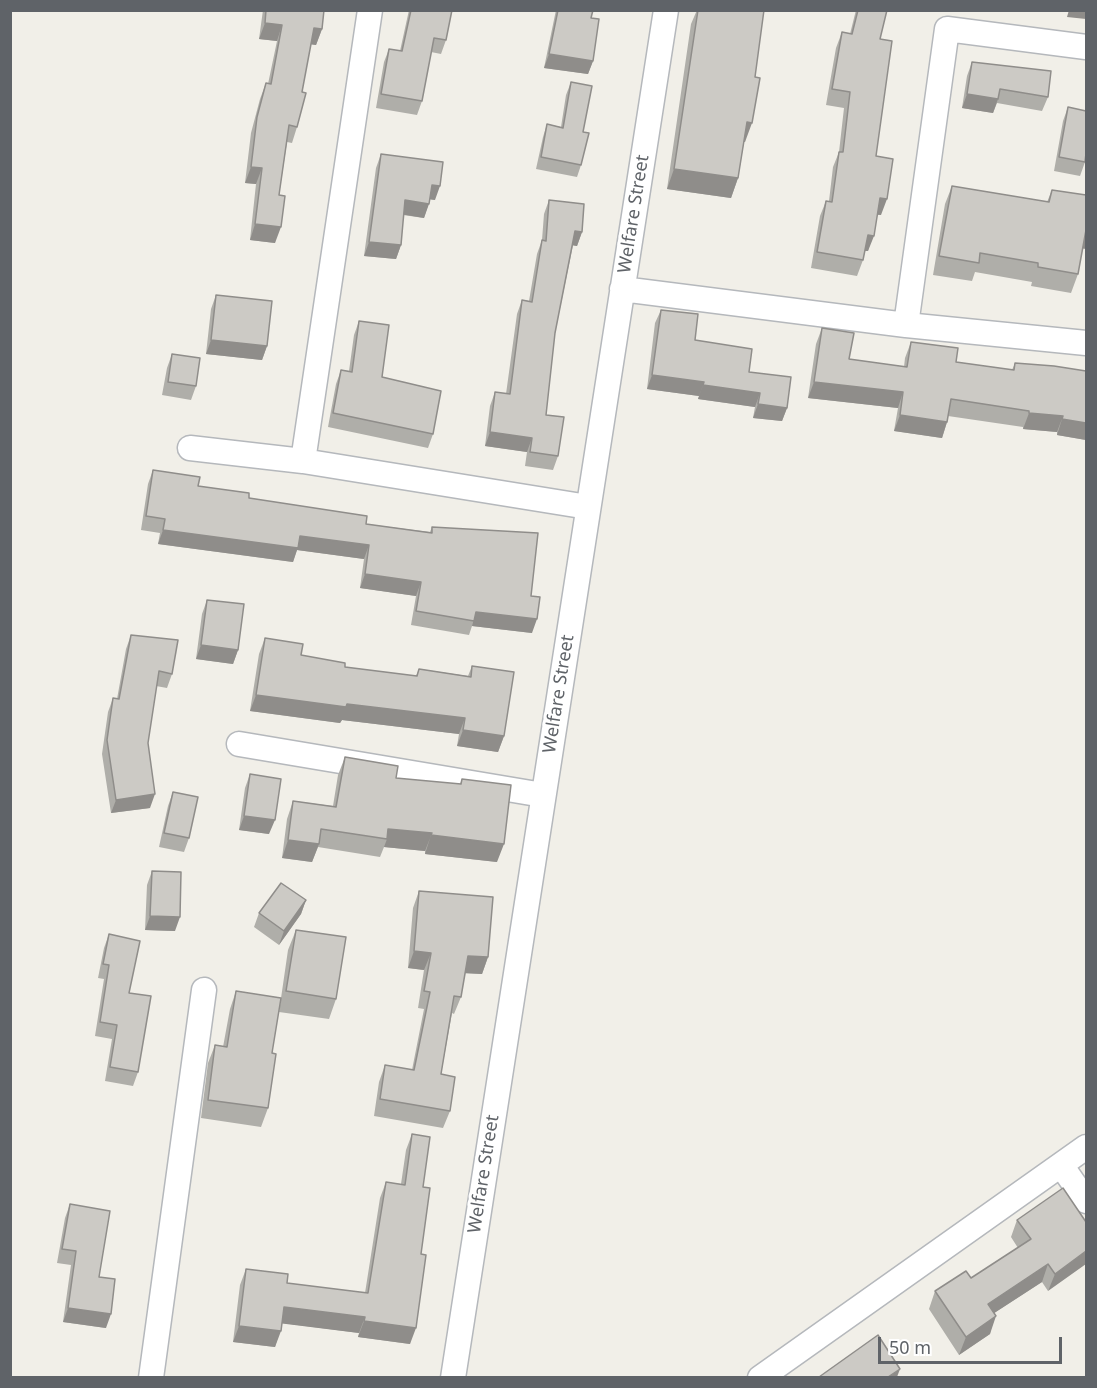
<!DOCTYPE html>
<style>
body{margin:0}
#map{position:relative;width:1097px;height:1388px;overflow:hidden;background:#f1efe8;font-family:"Noto Sans",sans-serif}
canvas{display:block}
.frame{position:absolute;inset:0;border:12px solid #5f6368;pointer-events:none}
.scale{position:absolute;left:878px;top:1337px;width:184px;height:27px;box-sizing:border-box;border:3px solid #5f6368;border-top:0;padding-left:8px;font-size:18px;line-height:21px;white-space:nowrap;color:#5f6368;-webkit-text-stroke:4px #fff;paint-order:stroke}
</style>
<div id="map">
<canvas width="1097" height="1388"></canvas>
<div class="frame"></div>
<div class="scale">50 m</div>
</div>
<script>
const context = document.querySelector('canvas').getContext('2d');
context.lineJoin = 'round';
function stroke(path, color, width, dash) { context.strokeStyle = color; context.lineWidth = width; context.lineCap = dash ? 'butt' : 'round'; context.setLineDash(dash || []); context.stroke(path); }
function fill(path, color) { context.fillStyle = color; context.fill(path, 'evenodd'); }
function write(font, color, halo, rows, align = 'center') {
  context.font = font + ' "Noto Sans",sans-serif'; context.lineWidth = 6; context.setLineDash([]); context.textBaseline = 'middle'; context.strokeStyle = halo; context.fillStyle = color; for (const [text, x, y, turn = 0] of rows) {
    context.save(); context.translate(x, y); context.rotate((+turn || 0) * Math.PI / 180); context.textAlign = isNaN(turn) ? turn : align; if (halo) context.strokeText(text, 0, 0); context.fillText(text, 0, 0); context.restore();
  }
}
const minor = new Path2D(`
 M622,289l284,36 180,18
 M906,325l41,-296 139,18
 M190,448l113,13 285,46
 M303,461l67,-451
 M239,744l304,51
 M1061,1165l25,36
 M151,1378l53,-388
 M453,1378l213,-1368
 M760,1378l326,-231`);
const wall = new Path2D(`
 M263,10h61l-2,19 -6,16 -5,-1 -9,48 -5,35 -5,16 -5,-1 -8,53 -4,48 -25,-3 6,-56 -11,-1 6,-50 9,-34 6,-16 2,1 9,-43 -18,-2z
 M409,10h43l-6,30 -5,14 -10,-2 -9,49 -5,14 -41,-7 8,-46 5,-13 11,2z
 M556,10h37l-2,8 2,43 -5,13 -44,-6z
 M697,10h67l-19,132h-1l-6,36 -7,20 -64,-9 24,-165z
 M856,10h31l-7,29 -4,117 5,59h-4l-9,36h-3l-2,9 -6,16 -46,-8 9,-52 6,-15h3l4,-34 6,-15 5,-44 -18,-3 10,-57 6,-16 8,2z
 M972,62l76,35 -6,14 -45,-8 -4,10 -31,-5 5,-32z
 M571,82l12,50 -2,33 -4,12 -41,-8 7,-32 4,-13 14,3 5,-32z
 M1068,107l17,55 -5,14 -26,-5 9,-50z
 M381,154l54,46 -5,-1 -6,19 -21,-3 -2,30 -5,14 -32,-3 12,-88z
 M952,186l95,16 5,-12 30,59 -4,25 -7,19 -40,-7 1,-4 -57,-10 -3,9 -39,-6 12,-71z
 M549,200l33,32 -5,14 -4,-1 -18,88 -9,82 12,41 -5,14 -28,-4 2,-14 -42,-6 5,-40 5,-14 11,2 11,-80 5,-14 7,1 8,-47 5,-14 2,-26z
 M216,295l51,51 -5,14 -56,-6 5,-45z
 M661,310l34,30 54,32 38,36 -5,13 -29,-3 2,-11 -57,-8 1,-3 -52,-7 8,-66z
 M359,321l23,56 51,57 -5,14 -100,-21 8,-43 5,-14 8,1 5,-36z
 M822,328l27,31 55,8 1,-9 6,-16 45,20 56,8 3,-7 71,8v69l-29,-5v-3l-34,-3v-2l-75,-11 -1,6 -5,16 -48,-7 4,-23 -90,-10 8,-54z
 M172,354l24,32 -5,14 -29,-5 5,-27z
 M153,470l45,16 168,38 64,8 2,-5 99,69 1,37 -60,-7 -3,9 -58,-10 5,-29 -56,-8 4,-29 -67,-9 -4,12 -135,-18 2,-11 -19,-3 7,-46z
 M207,600l31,50 -5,14 -37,-5 6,-45z
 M131,635l41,39 -5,14 -11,-2 -8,57 2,65 -39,5 -9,-59 6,-42 5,-14 4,1 9,-50z
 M265,638l36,17 44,12 71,9 3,-7 49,7 4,-10 32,70 -6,16 -41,-6 2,-12 -117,-14 -2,3 -90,-12 9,-57z
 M345,757l51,21 64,6 2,-5 35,83 -72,-8v-3l-41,-4 -4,10 -62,-10 -6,15 -30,-4 5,-39 6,-18 40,5 5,-31z
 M250,774l19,60 -30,-4 6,-42z
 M173,792l16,46 -5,14 -25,-5 9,-41z
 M152,871l23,60 -30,-1 2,-45z
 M419,891l69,66 -6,17 -17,-1 -4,24 -7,17 -2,-1 -11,61 9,37 -7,17 -69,-12 5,-34 6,-17 27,5 12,-61 -6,-1 6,-38 -16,-2 5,-60z
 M306,900l-5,14 -22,31 -25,-18 5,-14z
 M296,930l40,69 -7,20 -50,-7 9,-62z
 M109,934l20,59 9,79 -5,14 -28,-5 7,-42 -17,-3 9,-57 -6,-1 6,-30z
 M236,991l36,62 -4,55 -7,19 -60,-9 7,-55 7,-18 8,2 7,-38z
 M412,1134l11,53 -2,67 -11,90 -52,-7 1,-4 -77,-10 -7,24 -42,-5 7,-57 6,-16 41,14 78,10 15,-95 6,-16 15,2 5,-34z
 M70,1204l29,73 7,51 -43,-6 8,-57 -14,-2 8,-45z
 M1017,1220l69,2 -38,69 -6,-9 -48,31 -4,21 -31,21 -30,-46 6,-18 36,-13 47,-30 -7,-11z`);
const shadedWall = new Path2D(`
 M1069,10h17v9l-19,-2z
 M265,23l17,2 -5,16 -18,-2z
 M314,28l8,1 -6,16 -8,-1z
 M549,54l44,7 -5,13 -44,-6z
 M967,94l31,5 -5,14 -31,-5z
 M747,122l5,1 -7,19 -5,-1z
 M251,167l11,1 -6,16 -11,-1z
 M674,169l64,9 -7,20 -64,-9z
 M432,185l8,1 -5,14 -8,-1z
 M880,198l7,1 -6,16 -7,-1z
 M405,200l24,4 -5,14 -24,-4z
 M255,224l26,3 -6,16 -25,-3z
 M1086,230v19l-7,-1z
 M575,231l7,1 -5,14 -7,-1z
 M868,235l6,1 -6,15h-6z
 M369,242l32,3 -5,14 -32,-3z
 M211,340l56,6 -5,14 -56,-6z
 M652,375l52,7 -5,14 -52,-7z
 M814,382l89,10 -5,16 -90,-10z
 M703,385l57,8 -5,14 -57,-8z
 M758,404l29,4 -5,13 -29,-3z
 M1029,413l34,3 -6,16 -34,-3z
 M900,415l47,7 -5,16 -48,-7z
 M1062,419l24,4v17l-29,-5z
 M490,432l42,6 -5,14 -42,-6z
 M163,530l137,6 69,9 -5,14 -67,-9 -4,12 -135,-18z
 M365,574l56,8 -5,14 -56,-8z
 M476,612l61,7 -5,14 -60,-7z
 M201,645l37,5 -5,14 -37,-5z
 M256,695l91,9 118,14 -6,16 -117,-14 -2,3 -90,-12z
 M463,730l41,6 -6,16 -41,-6z
 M155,794l-5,14 -39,5 5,-13z
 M244,816l31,4 -6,14 -30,-4z
 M388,829l44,4 -7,18 -41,-4 3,-8z
 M431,835l73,9 -7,18 -72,-8z
 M288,840l31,4 -7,18 -30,-4z
 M306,900l-5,14 -22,31 5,-14z
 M150,916l30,1 -5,14 -30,-1z
 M414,951l17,2 -7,17 -16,-2z
 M468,956l20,1 -6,17 -21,-1z
 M1086,1251v13l-38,27 7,-17z
 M1048,1264l-6,18 -60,39 6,-17z
 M284,1307l81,10 -6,16 -81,-10z
 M68,1308l43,6 -5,14 -43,-6z
 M996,1316l-6,18 -31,21 7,-18z
 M364,1321l52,7 -6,16 -52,-7z
 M239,1326l42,5 -6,16 -42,-5z
 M900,1369l-3,8h-9z`);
const building = new Path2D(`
 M266,10h58l-2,19 -8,-1 -12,64 4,1 -9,34 -8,-2 -10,70 6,1 -4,31 -26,-3 7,-56 -11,-1 6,-50 9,-34 5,1 11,-59 -17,-2z
 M411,10h41l-6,30 -12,-2 -12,63 -41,-7 8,-45 13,2z
 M558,10h35l-2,8 8,1 -6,42 -44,-7z
 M698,10h66l-9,67 5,1 -8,45 -5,-1 -9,56 -64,-9z
 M858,10h29l-7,29 12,2 -16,115 17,3 -6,40 -7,-1 -6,38 -6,-1 -5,25 -46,-8 9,-51 6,1 7,-50h4l7,-60 -18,-3 10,-57 10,2z
 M972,62l79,9 -3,26 -48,-8 -2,10 -31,-5z
 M571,82l21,4 -9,46 6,1 -8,32 -40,-8 6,-33 16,4z
 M1068,107l18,4v42l-1,9 -26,-5z
 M381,154l62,8 -3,24 -8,-1 -3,19 -24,-4 -4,45 -32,-3z
 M952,186l97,16 3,-12 34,5v35l-8,44 -40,-7v-4l-58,-10 -1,10 -40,-7z
 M549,200l35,4 -2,28 -7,-1 -20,102 -9,82 18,2 -6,39 -28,-4 2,-14 -42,-6 5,-40 15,2 12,-94 10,2 10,-62 4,1z
 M216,295l56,6 -5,45 -56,-6z
 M661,310l37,4 -3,26 57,9 -3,23 42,5 -4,31 -29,-4 2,-11 -57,-8 1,-3 -52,-7z
 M359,321l30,4 -7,52 59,14 -8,43 -100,-21 8,-43 11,2z
 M822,328l32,5 -5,26 58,8 4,-25 47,6 -2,14 58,8 1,-7 39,3 32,5v52l-24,-4 1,-3 -34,-3v-2l-78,-12 -4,23 -47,-7 3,-23 -89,-10z
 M172,354l28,4 -4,28 -28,-4z
 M153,470l47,7 -2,9 51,7v5l118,18 -1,8 66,9v-6l106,6 -7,63 9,1 -3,22 -61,-7 -2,9 -58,-10 5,-29 -56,-8 4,-29 -69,-9 -2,12 -135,-18 2,-11 -19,-3z
 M207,600l37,4 -6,46 -37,-5z
 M131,635l47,5 -6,34 -13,-3 -11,72 7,51 -39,6 -9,-60 6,-42 6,1z
 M265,638l38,6 -2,11 44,8v4l72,9 2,-7 52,8 1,-11 42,6 -10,64 -41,-6 2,-12 -118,-14 -1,3 -90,-12z
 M345,757l53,9 -2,12 65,6 1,-5 49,6 -7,59 -73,-9 1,-2 -44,-4 -1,10 -66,-10 -2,15 -31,-4 5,-39 43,6z
 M250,774l31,5 -6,41 -31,-4z
 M173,792l25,5 -9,41 -25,-5z
 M152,871l29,1 -1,45 -30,-1z
 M281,883l25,17 -22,31 -25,-18z
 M419,891l74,6 -5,60 -20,-1 -7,41 -7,-1 -13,78 14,3 -5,34 -70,-12 5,-34 29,5 16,-78 -6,-1 7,-38 -17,-2z
 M296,930l50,7 -10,62 -50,-8z
 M109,934l31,7 -11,52 22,3 -13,76 -28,-5 7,-42 -17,-3 9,-57 -6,-1z
 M236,991l45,7 -9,55 4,1 -8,54 -60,-8 7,-55 12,2z
 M412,1134l18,3 -7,50 7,1 -9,66 5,1 -10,73 -52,-7 1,-4 -81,-10 -3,24 -42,-5 7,-57 42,5 -1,9 81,10 18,-111 19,3z
 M1063,1188l23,34v29l-31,23 -7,-10 -60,40 8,12 -30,21 -31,-46 31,-20 5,7 60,-39 -14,-19z
 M70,1204l40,7 -11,66 16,2 -4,35 -43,-6 8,-57 -14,-2z
 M878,1335l22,34 -12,8h-69z`);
const streetNames = [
 ["Welfare Street",634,214,-81],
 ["Welfare Street",559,694,-81],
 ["Welfare Street",484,1174,-81]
];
stroke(minor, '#b5b8bc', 27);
stroke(minor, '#fff', 24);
fill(wall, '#afaea9');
fill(shadedWall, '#8f8d8a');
fill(building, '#cccac5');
stroke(building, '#8f8d8a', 1.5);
write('18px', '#5f6368', '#fff', streetNames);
</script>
